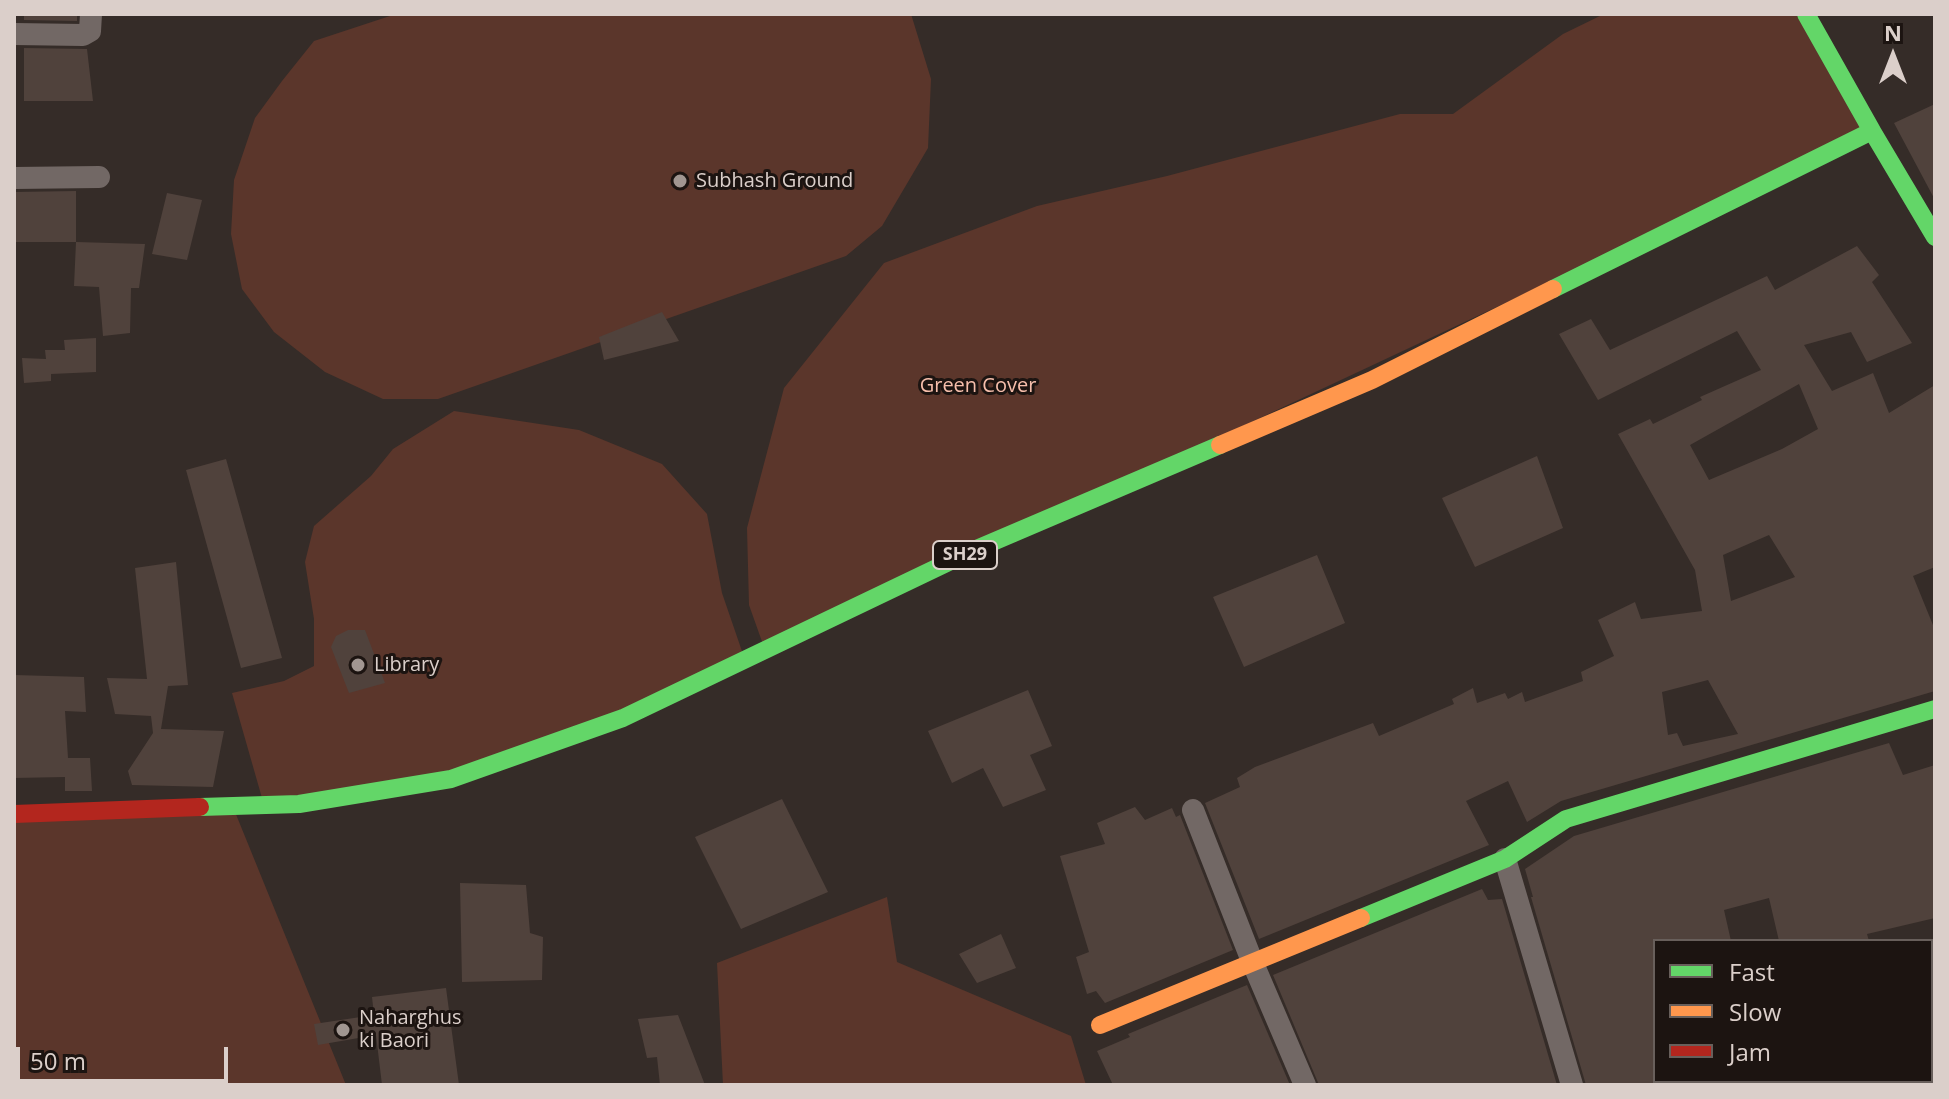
<!DOCTYPE html>
<style>
body{margin:0}
#map{position:relative;width:1949px;height:1099px;overflow:hidden;background:#352c28;font-family:"Open Sans",sans-serif}
canvas{display:block}
.frame{position:absolute;inset:0;border:16px solid #dbcfca;pointer-events:none}
.legend{position:absolute;left:1653px;top:939px;width:280px;height:144px;box-sizing:border-box;background:#1c1411;border:2px solid #685f5b;margin:0;padding:10px 14px;list-style:none;font-size:24px;color:#dbcfca}
.legend li{display:flex;align-items:center;gap:16px;height:40px}
.legend b{width:40px;border:2px solid #685f5b}
.north{position:absolute;left:1853px;top:16px;width:80px;height:80px;-webkit-text-stroke:6px #1c1411;paint-order:stroke;rotate:0deg;font-size:22px;font-weight:700;line-height:32px;text-align:center;color:#dbcfca}
.north::after{content:'';display:block;margin:auto;width:28px;height:36px;background:#dbcfca;clip-path:polygon(50% 0,100% 100%,50% 72%,0 100%)}
.scale{position:absolute;left:16px;top:1047px;width:212px;height:36px;box-sizing:border-box;border:4px solid #dbcfca;border-top:0;padding-left:10px;font-size:24px;line-height:28px;white-space:nowrap;color:#dbcfca;-webkit-text-stroke:6px #1c1411;paint-order:stroke}
</style>
<div id="map">
<canvas width="1949" height="1099"></canvas>
<div class="frame"></div>
<ul class="legend">
<li><b style="height:10px;background:#63d668"></b>Fast</li>
<li><b style="height:10px;background:#ff974d"></b>Slow</li>
<li><b style="height:10px;background:#b3261e"></b>Jam</li>
</ul>
<div class="north">N</div>
<div class="scale">50 m</div>
</div>
<script>
const context = document.querySelector('canvas').getContext('2d');
context.lineJoin = 'round';
function fill(path, color) { context.fillStyle = color; context.fill(path, 'evenodd'); }
function stroke(path, color, width, dash) { context.strokeStyle = color; context.lineWidth = width; context.lineCap = dash ? 'butt' : 'round'; context.setLineDash(dash || []); context.stroke(path); }
function write(font, color, halo, rows, align = 'center') {
  context.font = font + ' "Open Sans",sans-serif'; context.lineWidth = 6; context.setLineDash([]); context.textBaseline = 'middle'; context.strokeStyle = halo; context.fillStyle = color; for (const [text, x, y, turn = 0] of rows) {
    context.save(); context.translate(x, y); context.rotate((+turn || 0) * Math.PI / 180); context.textAlign = isNaN(turn) ? turn : align; if (halo) context.strokeText(text, 0, 0); context.fillText(text, 0, 0); context.restore();
  }
}
const green = new Path2D(`
 M396,14h515l20,65 -3,69 -46,78 -36,30 -408,143h-55l-58,-27 -51,-40 -32,-43 -11,-55 3,-54 21,-62 27,-37 32,-40z
 M1604,14h202l66,117 -1107,519 -16,-45 -2,-77 37,-140 100,-125 153,-57 130,-30 233,-62h53l110,-80z
 M454,411l125,19 83,34 45,50 15,79 23,67 -294,119 -187,26 -32,-112 52,-12 30,-15v-47l-9,-57 9,-36 57,-50 22,-27z
 M233,807l113,278h-332v-273z
 M887,897l10,65 174,74 15,49h-363l-6,-122z`);
const building = new Path2D(`
 M24,14h53v7l-53,-1z
 M24,48l63,1 6,52h-69z
 M1935,104v96l-41,-77z
 M76,191v51h-62v-50z
 M167,193l35,7 -15,60 -35,-6z
 M76,242l69,2 -6,44h-8l-1,45 -27,3 -4,-49 -25,-1z
 M1857,246l22,29 -7,7 40,61 -45,19 -16,-30 -47,13 28,46 41,-18 16,40 46,-28v182l-22,9 22,54v61l-374,110 -34,21 -19,-41 -42,20 23,44 -230,94 -54,-136 35,-16 -3,-9 18,-11 118,-44 6,13 75,-32 -2,-5 21,-11 4,15 28,-10 3,6 14,-7 3,10 58,-21 -2,-9 33,-16 -16,-36 37,-18 6,17 61,-8 -7,-41 -77,-136 32,-15 3,5 49,-24 -2,-3 61,-27 -24,-39 -139,69 -39,-66 32,-15 19,31 157,-74 8,14zM1799,384l19,45 -36,20 -73,31 -19,-35zM1769,535l26,42 -64,24 -8,-46zM1708,680l30,54 -55,12 -6,-13 -9,2 -6,-43z
 M662,312l17,29 -75,19 -5,-23z
 M96,338v34l-45,2v7l-27,2 -2,-25 24,1 -1,-9h20l-1,-10z
 M1537,456l26,72 -88,39 -33,-69z
 M226,459l56,199 -41,10 -55,-198z
 M1317,555l28,68 -101,44 -31,-70z
 M176,562l12,123 -20,1 -7,43 63,2 -11,56 -81,-2 -4,-14 25,-38 -2,-17 -36,-2 -8,-36 40,1 -12,-111z
 M348,630h17l20,53 -36,10 -18,-46 5,-11z
 M14,675l70,2 2,35 -21,-1 3,47h22l2,33h-27v-14l-51,1z
 M1028,690l24,56 -22,9 16,35 -43,17 -20,-39 -31,15 -24,-52z
 M1889,743l14,32 32,-10v153l-68,16 2,7h-90l-10,-43 -45,12 7,31h-76v144h-69l-55,-188h2l-8,-28 49,-33z
 M782,799l46,93 -87,37 -46,-92z
 M1135,807l10,13 27,-12 4,9 4,-2 53,135 -128,53 -9,-12 -9,3 -11,-37 13,-5 -29,-96 45,-12 -8,-21z
 M460,883l66,2 4,48 13,4 -1,43 -80,2z
 M1482,889l6,11 14,-1 55,186h-238l-46,-110z
 M1001,934l15,34 -39,15 -18,-29z
 M1247,985l43,100h-177l-16,-34 33,-14 -2,-3z
 M446,988l13,97h-77l-6,-50 -58,10 -4,-21 60,-9 -2,-18z
 M678,1015l27,70h-45l-3,-28 -10,1 -9,-39z`);
const street = new Path2D(`
 M14,34l69,1 7,-4 1,-17
 M14,178l85,-1
 M1193,810l59,151 53,124
 M1505,859l67,226`);
const fast = new Path2D(`
 M1872,131l63,106
 M1553,289l319,-158 -66,-117
 M200,807l99,-3 152,-25 172,-61 351,-168 246,-105
 M1361,918l144,-59 61,-40 369,-110`);
const slow = new Path2D(`
 M1220,445l152,-65 181,-91
 M1100,1025l261,-107`);
const jam = new Path2D(`
 M14,814l186,-7`);
const markers = [
 [680,181,8,"#a19691"],
 [358,665,8,"#a19691"],
 [343,1030,8,"#a19691"]
];
const shields = [
 [965,555,64]
];
const shieldNames = [
 ["SH29",965,555]
];
const poiNames = [
 ["Subhash Ground",696,181],
 ["Library",374,665],
 ["Naharghus",359,1018],
 ["ki Baori",359,1041]
];
const parkNames = [
 ["Green Cover",978,386]
];
fill(green, '#5b362b');
fill(building, '#50423c');
stroke(street, '#726865', 22);
stroke(fast, '#63d668', 18);
stroke(slow, '#ff974d', 18);
stroke(jam, '#b3261e', 18);
for (const [x, y, r, color] of markers) { const dot = new Path2D(); dot.arc(x, y, r, 0, 2 * Math.PI); context.fillStyle = color; context.fill(dot); stroke(dot, '#1c1411', 3); }
for (const [x, y, w] of shields) { const box = new Path2D(); box.roundRect(x - w / 2, y - 14, w, 28, 6); context.fillStyle = '#1c1411'; context.fill(box); stroke(box, '#dbcfca', 2); }
write('bold 18px', '#dbcfca', null, shieldNames);
write('20px', '#dbcfca', '#1c1411', poiNames, 'left');
write('20px', '#f6beab', '#1c1411', parkNames);
</script>
